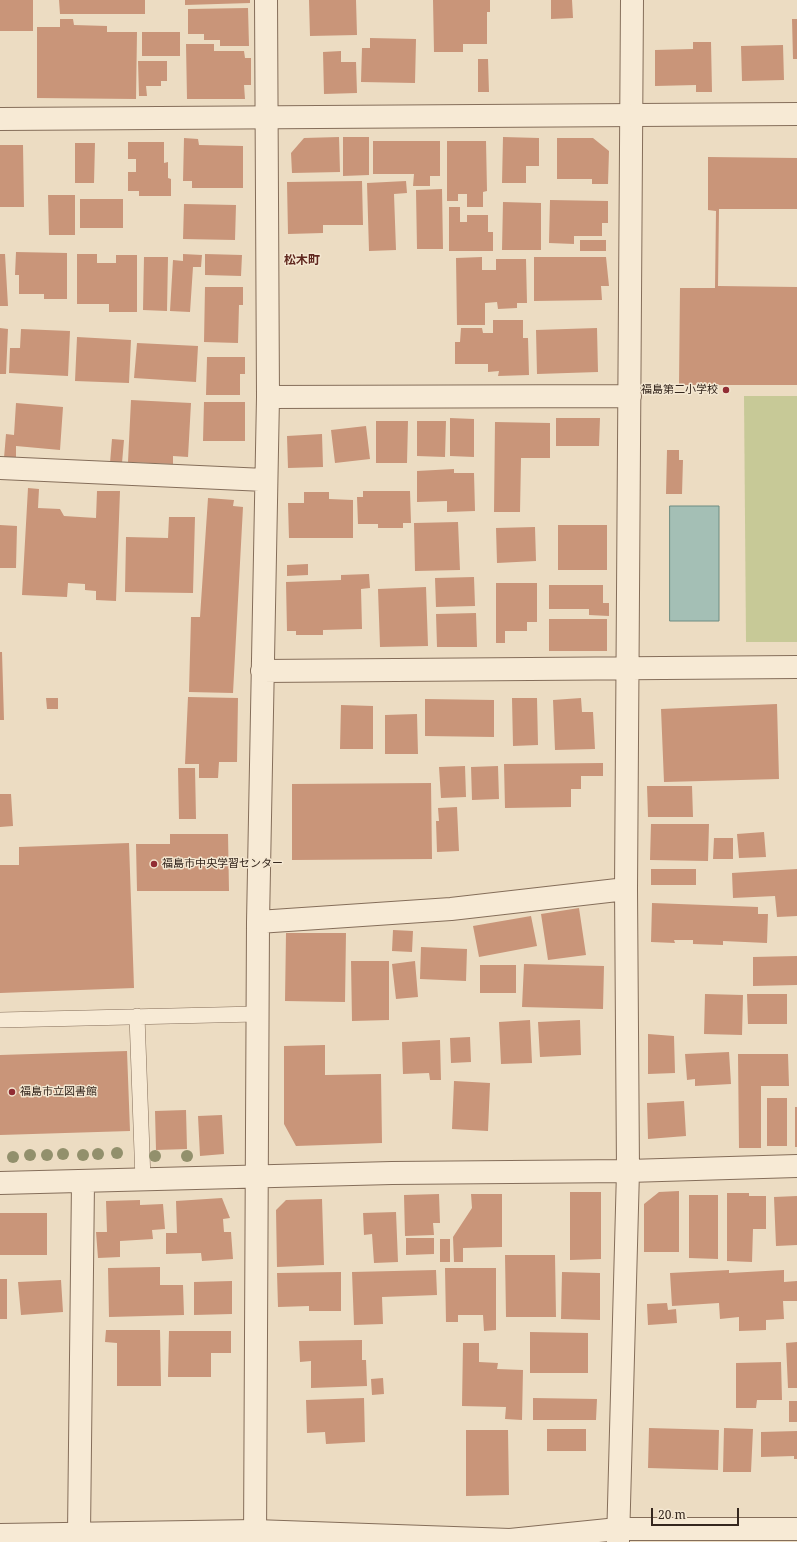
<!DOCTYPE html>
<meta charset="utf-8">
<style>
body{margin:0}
#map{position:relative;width:797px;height:1542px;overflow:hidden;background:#ecdcc2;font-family:"Noto Serif",serif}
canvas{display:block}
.scale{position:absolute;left:651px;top:1508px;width:88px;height:18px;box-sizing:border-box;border:2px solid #35271e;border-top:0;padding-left:5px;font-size:12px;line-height:14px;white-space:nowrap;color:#35271e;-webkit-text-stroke:3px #f4e7d1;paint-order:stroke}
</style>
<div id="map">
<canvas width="797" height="1542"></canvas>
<div class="scale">20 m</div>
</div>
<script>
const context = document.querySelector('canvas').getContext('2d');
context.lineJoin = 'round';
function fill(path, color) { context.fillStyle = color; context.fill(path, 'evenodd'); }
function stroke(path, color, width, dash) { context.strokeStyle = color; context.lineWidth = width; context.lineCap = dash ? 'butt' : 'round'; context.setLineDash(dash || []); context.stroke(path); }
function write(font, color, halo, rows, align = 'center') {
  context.font = font + ' "Noto Serif","Noto Sans JP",serif'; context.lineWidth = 3; context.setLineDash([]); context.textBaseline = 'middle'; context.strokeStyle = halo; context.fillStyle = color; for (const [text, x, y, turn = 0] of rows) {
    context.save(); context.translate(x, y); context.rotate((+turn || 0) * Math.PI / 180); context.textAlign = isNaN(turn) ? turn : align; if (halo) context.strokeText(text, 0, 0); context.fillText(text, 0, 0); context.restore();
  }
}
const green = new Path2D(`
 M744,396h53v246h-51z`);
const water = new Path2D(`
 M670,506h49v115h-49z`);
const building = new Path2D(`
 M0,0h33v31h-33z
 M59,0h86v14h-85z
 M185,0h65v3l-65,2z
 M309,0h47l1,35 -47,1z
 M433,0h57v12h-3v32h-24v8h-29z
 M551,0h21l1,18 -22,1z
 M248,8l1,38h-29v-6h-16v-6h-16v-25z
 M60,19h13l1,6 33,1v6h30l-1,67 -99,-1v-71h23z
 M792,19h5v40h-4z
 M142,32h38v24h-38z
 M370,38l46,1 -1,44 -54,-1 1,-34h8z
 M693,42h18l1,50h-16v-7l-41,1v-36l38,-1z
 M186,44h28v7h30l1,7h6v27h-7l1,14h-58z
 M783,45l1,35 -42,1 -1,-35z
 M341,51v11h15l1,31 -33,1 -1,-42z
 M478,59h10l1,33h-11z
 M138,61h29v20h-6v5h-15l1,10h-8z
 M339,137l1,35 -48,1 -1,-20 13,-15z
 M343,137h26v38l-26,1z
 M503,137l36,1v28h-13v17h-24z
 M184,138l14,1 1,6 44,1v42h-51v-7h-9z
 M557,138h36l16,13 -1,33h-16v-5h-35z
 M373,141h67v35h-10v10h-17l1,-12h-41z
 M447,141h39l1,50 -4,1v15h-16v-13h-9v7h-11z
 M128,142h36v21l4,-1v16l3,1v17h-32v-5h-11v-19h8v-13h-8z
 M75,143h20l-1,40h-19z
 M0,145h23l1,62h-24z
 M708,157l89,1v51h-78l-1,77 79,1v98h-118l1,-97h35l1,-77 -8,-1z
 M362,181l1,44h-40v8l-35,1 -1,-52z
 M406,181l1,12 -13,1 2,56 -27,1 -2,-68z
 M442,189l1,60h-26l-1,-59z
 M48,195h27v40h-26z
 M80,199h43v29h-43z
 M550,200l58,1v22h-6v13h-28v8l-25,-1z
 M503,202l38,1v47h-39z
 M184,204l52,1 -1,35 -52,-1z
 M449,207h11v15h7v-7h21v17h5v19h-44z
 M580,240h26v11h-26z
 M16,252l51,1v46h-23v-5h-25v-19h-4z
 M0,254h5l3,52h-8z
 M77,254h20v9h19v-8h21v57h-28v-8h-32z
 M183,254l19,1 -1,12h-8l-3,45 -20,-1 3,-51 10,1z
 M205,254l37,1 -1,21 -36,-1z
 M144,257h24l-1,54 -24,-1z
 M482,257v13h14v-11h30l1,44h-10v5l-19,1 -1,-7 -12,1v22h-28l-1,-67z
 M534,257h72l3,29h-8l1,14 -68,1z
 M205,287h38v18h-4l-1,38 -34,-1z
 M493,320h30v18h5l1,37 -31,1 1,-5 -11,1v-8h-33v-22h5l1,-14h21l1,5h10z
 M0,328l8,1 -2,45h-6z
 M597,328l1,44 -61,2 -1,-44z
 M21,329l49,2 -2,45 -59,-3 1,-25h10z
 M77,337l54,3 -2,43 -54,-2z
 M137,343l61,3 -2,36 -62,-4z
 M207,357h38v17h-5v21h-34z
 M131,400l60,3 -3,54 -15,-1v8l-45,-2z
 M204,402h41v39h-42z
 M16,403l47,4 -3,43 -44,-4v12h-12l2,-24 8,1z
 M450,418l24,1v38l-24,-1z
 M556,418h44l-1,28h-43z
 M376,421h32l-1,42h-31z
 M417,421h29l-1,36 -28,-1z
 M495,422l55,1v35h-29l-1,54h-26z
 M366,426l4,33 -35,4 -4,-33z
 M322,434l1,33 -35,1 -1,-32z
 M112,439l12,1 -2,23h-12z
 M667,450h12v10h4l-1,34h-16z
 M454,469v4h20l1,38 -28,1v-11l-30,1v-31z
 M28,488l11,1 -1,19 22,1 4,7 32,2 1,-27h23l-4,110 -20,-1v-9l-11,-1v-6l-17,-1 -1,14 -45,-2z
 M363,491h47l1,32h-8v5h-25v-4h-20l-1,-27h6z
 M304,492h25v7l24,1v38h-64l-1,-35h16z
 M208,498l26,2 -1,6 10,1 -10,186 -44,-1 2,-75h9z
 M169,517h26l-2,76 -68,-1 1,-55 42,1z
 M458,522l2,48 -45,1 -1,-48z
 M0,525l17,1 -1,42h-16z
 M558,525h49v45h-49z
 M535,527l1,34 -39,2 -1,-35z
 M308,564v11l-21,1v-11z
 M369,574l1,14 -9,1 1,40 -39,1v5h-27v-4h-9l-1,-49 55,-2v-5z
 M474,577l1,29 -39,1 -1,-29z
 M496,583h41v39h-10v9h-22v12h-9z
 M549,585h54v18h6v13l-20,-1v-6h-40z
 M426,587l2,59 -48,1 -2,-58z
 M476,613l1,34h-40l-1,-33z
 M549,619h58v32h-58z
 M0,652h2l2,68h-4z
 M188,697l50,1 -1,64h-18l-1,16h-19v-14h-14z
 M46,698h12v11h-11z
 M512,698h25l1,47 -25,1z
 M581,698l1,14h11l2,37 -40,1 -2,-50z
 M425,699l69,1v37l-69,-1z
 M777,704l2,75 -115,3 -3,-73z
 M341,705l32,1v43h-33z
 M417,714l1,40h-33v-39z
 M603,763v13h-22v13h-10v18l-66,1 -1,-44z
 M465,766l1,31 -25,1 -2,-31z
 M498,766l1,33 -27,1 -1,-33z
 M178,768h17l1,51h-17z
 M431,783l1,76 -140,1v-76z
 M647,786h45l1,31h-45z
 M0,794h11l2,32 -13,1z
 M457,807l2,44 -22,1 -1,-31h3l-1,-13z
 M651,824h58l-1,37 -58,-1z
 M764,832l2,25 -27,1 -2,-24z
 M170,834h58l1,57h-92l-1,-47h34z
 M714,838h19v21h-20z
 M129,843l5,145 -134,5v-128h19v-18z
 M651,869h45v16h-45z
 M797,869v47l-20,1 -2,-21 -42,2 -1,-25z
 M652,903l106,4v7h10l-1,29 -44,-2v4l-30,-1v-4h-19l1,3 -24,-1z
 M579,908l7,47 -38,5 -7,-46z
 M531,916l6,30 -58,11 -6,-31z
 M393,930l20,1 -1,21 -20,-1z
 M286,933h60l-1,69 -60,-1z
 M421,947l46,2 -1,32 -46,-2z
 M797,956v29l-44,1v-29z
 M351,961h38v59l-37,1z
 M415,961l3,36 -22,2 -4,-35z
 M524,964l80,2 -1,43 -81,-2z
 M480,965h36v28h-36z
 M705,994l38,1 -1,40 -38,-1z
 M747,994h40v30h-39z
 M530,1020l2,43 -31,1 -2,-42z
 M580,1020l1,35 -41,2 -2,-35z
 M648,1034l26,2 1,37 -27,1z
 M470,1037l1,25 -20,1 -1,-25z
 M440,1040l1,40h-11l-1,-7 -26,1 -1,-32z
 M325,1045v30l56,-1 1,69 -86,3 -12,-22v-78z
 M127,1051l3,80 -130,4v-80z
 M729,1052l2,32 -36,2v-7l-8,1 -2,-26z
 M738,1054h50l1,32h-28v62h-22z
 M454,1081l36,2 -2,48 -36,-2z
 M767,1098h20v48h-20z
 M684,1101l2,35 -38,3 -1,-36z
 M795,1107h2v40h-2z
 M186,1110l1,39 -31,1 -1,-39z
 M222,1115l2,39 -24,2 -2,-40z
 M679,1191v61h-35v-48l15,-12z
 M570,1192h31v67l-31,1z
 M727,1193h22v3h17v33h-13l-1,33 -25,-1z
 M439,1194l1,29h-7l1,12 -29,1 -1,-41z
 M471,1194h31v53l-39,1v14h-9l-1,-25 19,-29z
 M689,1195h29v64l-29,-1z
 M797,1196v49l-21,1 -2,-49z
 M222,1198l8,20 -7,1 1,13h7l2,27 -31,2 -1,-8 -35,1v-21h11l-1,-32z
 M322,1199l2,66 -47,2 -1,-57 10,-10z
 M140,1200v5l23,-1 2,25 -13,1 1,9 -33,2v16l-22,1 -2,-26h11l-1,-31z
 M396,1212l2,50 -24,1 -2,-29 -8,1 -1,-22z
 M0,1213h47v42h-47z
 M406,1238h28v16l-28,1z
 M440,1239h10v23h-10z
 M505,1255h50l1,62h-50z
 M160,1267v18h23l1,30 -75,2 -1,-49z
 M445,1268h51v62l-12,1 -1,-16h-25v7h-12z
 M436,1270l1,25 -55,2 1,27 -29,1 -2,-53z
 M729,1270v3l55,-3v12l13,-1v20h-14l1,18 -18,1v10l-27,1v-14l-19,2 -1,-16 -47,3 -2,-33z
 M341,1272v39h-32v-5l-31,1 -1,-34z
 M562,1272l38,1v47l-39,-1z
 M0,1279h7v40h-7z
 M61,1280l2,32 -42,3 -3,-33z
 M232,1281v33l-38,1v-33z
 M667,1303l1,7 8,-1 1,14 -29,2 -1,-21z
 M106,1330h54l1,56h-44v-43l-12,-1z
 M169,1331h62v22h-20v24h-43z
 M530,1332l58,1v40h-58z
 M362,1340v20h4l1,26 -56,2v-27l-11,1 -1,-21z
 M797,1342v46h-9l-2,-45z
 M463,1343h16v19l19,1 -1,6 26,1 -1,50 -17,-1 1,-12 -44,-1z
 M781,1362l1,38h-25l-1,8h-20v-45z
 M383,1378l1,16 -12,1 -1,-16z
 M364,1398l1,44 -39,2 -1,-12 -18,1 -1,-33z
 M533,1398l64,1 -1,21h-63z
 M789,1401h8v21h-8z
 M649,1428l70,2 -1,40 -70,-2z
 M724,1428l29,1 -2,43h-28z
 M547,1429h39v22h-39z
 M466,1430h42l1,65 -43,1z
 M797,1431v28h-3v-3l-33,1v-25z`);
const service = new Path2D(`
 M137,1016l6,164
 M0,1020l257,-6`);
const minor = new Path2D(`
 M268,397l362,-1
 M0,468l265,12
 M262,671l535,-4
 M258,922l193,-13 175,-20
 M0,1183l392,-10 236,-2 169,-5
 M79,1533l4,-351
 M255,1542l3,-620 10,-525 -2,-397
 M618,1542l10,-371 -2,-282 6,-889`);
const tertiary = new Path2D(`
 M0,119l797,-5
 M0,1535l255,-4 255,9 108,-11h179`);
const trees = [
 [117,1153],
 [63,1154],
 [98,1154],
 [30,1155],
 [47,1155],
 [83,1155],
 [155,1156],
 [187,1156],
 [13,1157]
];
const markers = [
 [726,390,4,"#912d34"],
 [154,864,4,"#912d34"],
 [12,1092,4,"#912d34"]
];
const poiNames = [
 ["福島第二小学校",718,390,"right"],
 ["福島市中央学習センター",162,864],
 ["福島市立図書館",20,1092]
];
const neighbourhoodNames = [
 ["松木町",302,261]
];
fill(green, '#c7c997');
fill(water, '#a4bfb5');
stroke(water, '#6c8c82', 1);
fill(building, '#c99579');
stroke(service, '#856e5a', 16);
stroke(minor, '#856e5a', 24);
stroke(tertiary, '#856e5a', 24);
stroke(service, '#f7ead5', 15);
stroke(minor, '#f7ead5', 22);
stroke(tertiary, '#f7ead5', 22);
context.fillStyle = '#92906c';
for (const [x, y] of trees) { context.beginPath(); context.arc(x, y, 6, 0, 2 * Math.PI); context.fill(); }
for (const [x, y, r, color] of markers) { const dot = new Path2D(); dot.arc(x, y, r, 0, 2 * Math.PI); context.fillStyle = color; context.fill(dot); stroke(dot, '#f4e7d1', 1.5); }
write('11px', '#35271e', '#f4e7d1', poiNames, 'left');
write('bold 12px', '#60281f', '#f4e7d1', neighbourhoodNames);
</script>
